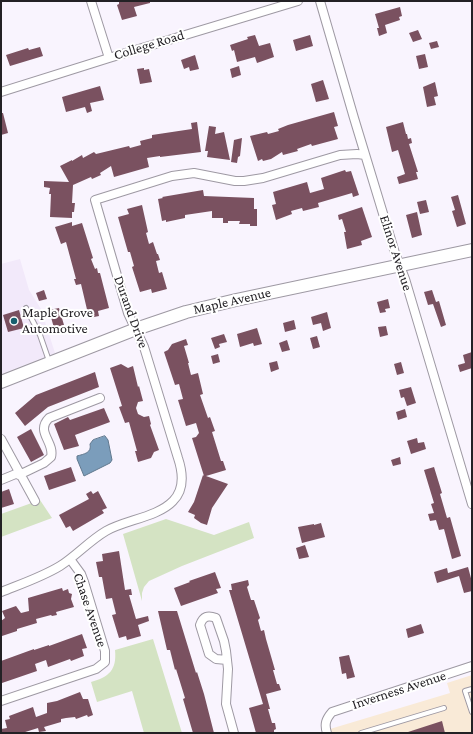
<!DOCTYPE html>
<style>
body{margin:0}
#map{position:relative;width:473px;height:734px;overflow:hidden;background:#f9f4fe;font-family:"Crimson Pro",serif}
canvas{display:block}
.frame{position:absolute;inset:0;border:2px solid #232125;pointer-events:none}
</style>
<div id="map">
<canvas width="473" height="734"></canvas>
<div class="frame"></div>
</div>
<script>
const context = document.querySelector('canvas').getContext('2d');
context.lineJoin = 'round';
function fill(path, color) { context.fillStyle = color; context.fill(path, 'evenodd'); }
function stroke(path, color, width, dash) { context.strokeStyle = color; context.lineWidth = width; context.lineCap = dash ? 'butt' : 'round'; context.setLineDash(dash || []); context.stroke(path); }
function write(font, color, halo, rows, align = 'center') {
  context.font = font + ' "Crimson Pro",serif'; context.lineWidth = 4; context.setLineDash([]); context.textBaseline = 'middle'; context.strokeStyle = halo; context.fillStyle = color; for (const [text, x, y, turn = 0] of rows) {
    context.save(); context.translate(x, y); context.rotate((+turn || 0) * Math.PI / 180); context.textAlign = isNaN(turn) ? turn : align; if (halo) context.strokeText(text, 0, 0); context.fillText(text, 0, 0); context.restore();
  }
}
const built = new Path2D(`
 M20,259l9,31 12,19 14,44 -54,21v-110z`);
const industrial = new Path2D(`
 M472,675v58h-141l-1,-4 120,-36 -3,-10z`);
const green = new Path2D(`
 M40,500l12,18 -51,19v-23z
 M166,519l48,16 35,-13 5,16 -72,28 -33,15 -5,6 -2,6v8l-19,-67z
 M153,639l29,94h-38l-12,-42 -35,11 -6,-20c18,-5 26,-12 24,-32z`);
const water = new Path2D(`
 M105,436l3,4 4,20 -2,3 -26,13 -7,-17v-3c7,-2 15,-3 13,-12l3,-4z`);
const building = new Path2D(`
 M119,1h31v2l-16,4 3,9 -15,4 -5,-15 2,-1z
 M400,7l2,9 -3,1 1,3 -15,5 2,8 -8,3 -2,-8h2l-4,-14z
 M418,30l4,9 -9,3 -4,-9z
 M255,35l4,11 11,-3 4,14 -17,6 -2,-6 -18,5 -3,-12 -2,1 -2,-6 18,-6 -1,-2z
 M310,35l3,11 -17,5 -3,-11z
 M437,41l2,6 -8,2 -2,-6z
 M40,47l3,9 -33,10 -4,-11 22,-7 1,2z
 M425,54l3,13 -9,2 -3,-13z
 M195,55l4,14 -9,2 -1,-4 -5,2 -3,-9z
 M239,66l2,9 -9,3 -2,-9z
 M144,68v2l5,-1 3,13 -12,2 -3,-15z
 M323,80l6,19 -13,3 -5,-18z
 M435,82l3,14 -4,1 2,8 -9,2 -4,-20z
 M100,86l4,14 -14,3 2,8 -5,2 -2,-6 -19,5 -4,-15z
 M334,112l4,14 -4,1 4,12 -26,7 -1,-2 -14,5 1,2 -15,4 -1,-3 -11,7 -8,2 -1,-2 -4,2 -8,-25 17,-4 1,2 11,-3 -1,-2 10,-4z
 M1,113h2l5,20 -7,2z
 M197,122l4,30 -41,5v-1l-13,2 2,9 -35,10 -3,-11 -11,7 1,2 -9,4 -1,-2 -18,8 -1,18h3l-1,9h-2v6l-22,-1 1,-23h-2l1,-6 -6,-1v-6l25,1 -9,-16 12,-6v1l10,-6 1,3 11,-6 2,2 33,-8 1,2 11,-3 -1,-4 12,-3v-3l40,-6 -1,-6z
 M403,122l3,12h1l1,5 3,-1 1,5 -3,1 9,28h-2l2,7 -19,5 -2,-7 8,-3 -7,-24 -6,2 -6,-25z
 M209,126l7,1 -1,7 9,-2 6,28 -23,-3 1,-6h-3z
 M242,138l-2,18 -2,1 -1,6 -6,-1 3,-22z
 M345,170l1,2 5,-1 8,24 -6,2 -1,-4 -34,10 1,4 -16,4 -1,-3 -11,3 1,3 -16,6 -4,-15 4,-1 -3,-12 34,-10 3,11 14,-4 -3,-11z
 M203,190l1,6 50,2v11h3v17h-7v-2h-11l1,-3h-12v2h-5v-5h-11v-7l-27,4v3l-19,4v-2l-4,1 -4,-22 5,-1 -1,-1z
 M458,195l8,29 -9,3 -5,-16 3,-1 -4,-13z
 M426,200l3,12 -9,2 -3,-12z
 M142,205l6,27 -2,1 3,11 4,-2 4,12h1l2,6 -4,1 3,12 3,-1 5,17 -15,4 -1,-4 -11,3 -8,-25 2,-1 -4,-14h-2l-10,-35 11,-3 -2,-5z
 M362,207l10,30 -11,4 1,4 -15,4 -3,-17h2l-4,-13 -3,1 -1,-5z
 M417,212l5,23 -10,3 -6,-23z
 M72,222v4l10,-3 11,35 -2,1 4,10 2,-1 1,5h2l9,35 -11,3 1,5 -10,2 -8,-34 -5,1 -2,-6h2l-10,-37 -5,2 -6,-17z
 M44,290l3,9 -8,2 -3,-8z
 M432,290l4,12 3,-1 7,24 -5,2 -8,-23 -5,1 -4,-13z
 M388,299l2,9 -5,1 1,3 -6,1 -3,-11z
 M59,308l5,17 -10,3 -5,-18z
 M19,310l5,18 -16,4 -5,-17z
 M327,312l4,16 -8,3 -2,-8 -8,2 -2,-8z
 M294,320l2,9 -11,3 -2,-9z
 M386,326l2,9 -8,2 -2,-10z
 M257,328l5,16 -8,2 -1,-3 -13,4 -3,-13z
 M224,334l3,8 -8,2 1,3 -5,2 -4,-11z
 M317,336l3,11 -7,2 -3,-11z
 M186,339l2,6 -4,1 5,17h-1l3,12 7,-2 5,21 -3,1 8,23 2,-1 5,14 -3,1 9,29h2l3,9 -20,6 22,8 -16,24 -5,17 -6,-2 -7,-5 1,-3 -7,-3 6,-10 9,-27 1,1 -12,-38 4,-1 3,-4 -3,-10 -10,3 -8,-26 5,-1 -4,-15 -4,1 -11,-33 4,-2 4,-6z
 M287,340l3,10 -8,2 -3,-9z
 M472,352v16l-12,4 -2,-7 7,-2 -2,-8z
 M218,354l2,8 -7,2 -2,-8z
 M277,361l2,8 -8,3 -2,-9z
 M401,362l3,11 -7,2 -3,-11z
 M121,364l7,4 5,-2 5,21 1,-1 4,15 -5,1 -2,6 2,6 6,3 5,-1 2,8 -1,1 9,25 -5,2 -3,6 -13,4 -3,-11h2l-8,-29 -4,1 -6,-16 3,-1 -12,-38z
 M95,372l4,15 -51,20 -23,19 -10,-13 21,-18z
 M411,387l5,16 -9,3 -3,-9 -3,1 -2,-8z
 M104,408l6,14 -35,13 4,11 -15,4 -10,-26 14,-7 2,3z
 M405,409l2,8 -9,3 -2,-8z
 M31,429l13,26 -13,7 -14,-25z
 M417,438l1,5 6,-1 2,7 -15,5 -4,-13z
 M400,457l1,7 -8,2 -2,-6z
 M71,467l5,14 -27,9 -5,-14z
 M434,467l8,26 -2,1 7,24 3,-1 11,39 -9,3 -8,-30 -5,1 -3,-10 -6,1 -2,-7 6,-1 -3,-9 3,-1 -10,-33z
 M9,489l5,15 -13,4v-16z
 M91,491l2,3 5,-3 9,17 -5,2 2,3 -31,18 -3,-5 -4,2 -7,-13 30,-16 -3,-5z
 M321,523l4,14 -23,6 -4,-16 16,-3v1z
 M305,545l4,12 -10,2 -3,-11z
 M119,551l6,39 6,-1 1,6h-3l7,24 12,-3 1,5 -11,4 3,11 -14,4 -1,-4 -7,2 -7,-23 4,-1 -4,-16 -6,1 -4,-22h-3l-3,-15 7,-1 -1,-7z
 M468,567l4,15v9l-8,2 -5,-17 -22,7 -3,-11 13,-4 1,5z
 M215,572l6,16 -5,1 2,4 -37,13 -7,-18 16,-6 -1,-1z
 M248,580l1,5 -2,2 4,13h3l6,18 -2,2 3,11 3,-1 2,9 9,31h-2l4,14h2l2,6 -15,4 4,15h-2l4,14h3l1,6 -2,1v3h-18l-7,-25 14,-4 -34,-114h3l-1,-6z
 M62,588l1,3 5,-2 1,4 3,1 -1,5 3,8 -18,5 1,3 -5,1 -1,-1 -15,4 1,4 -20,6v2l-15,5 -1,-15 4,-3 -3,-7 14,-5 5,7 8,-2 -1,-13z
 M158,611h19l19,62 1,-1 7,22 10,39h-21l-10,-34 2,-1 -9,-29 -1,1 -5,-20h-3z
 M421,624l3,9 -16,5 -2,-9z
 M82,634l5,14 -5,1 2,7 -13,5 -1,-2 -22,8 -2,-7 -11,4 2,7 -35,12 -1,-4v-18l33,-12v1l15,-5v1z
 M349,655l6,22 -8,2 -1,-6 -4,1 -3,-17z
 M80,692l3,7h5l5,16 -5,2 -1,-2 -11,4 -1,-2 -9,1 -5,1v3l-17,5 2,4 -7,1 -1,-4 -16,5h-21v-4l6,-1 -2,-8 5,-1 -1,-3 24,-9 3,10 11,-4v-10l10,-2z
 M442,721l3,12h-36l-1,-1z`);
const lane = new Path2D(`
 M26,308l14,27 9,26
 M472,689l-7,2 7,21
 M361,733l83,-25`);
const street = new Path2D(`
 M91,1l18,57
 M320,1l34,117 41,135 10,26 67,225
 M1,92l108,-34 189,-57
 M1,439l34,62
 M19,475l25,-12 7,-6c4,-15 -16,-25 -2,-39l51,-20
 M1,480l17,-7
 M1,592c20,-8 41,-15 59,-26 16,-10 29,-25 46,-35 19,-11 52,-14 67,-30 12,-12 10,-28 5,-43l-34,-111 -16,-34 -33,-113 77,-24 22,-3 41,8h9l19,-3 77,-23 17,-1 8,1
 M227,660l-11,-1 -7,-5 -9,-29c3,-9 8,-10 16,-7l8,23 2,10 2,18 -2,35 8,29
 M1,701l95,-32 9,-7v-11l-21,-69 -3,-8 -11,-15
 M327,733c-3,-9 -1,-14 5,-21l140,-46`);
const secondary = new Path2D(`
 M1,382l135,-53 50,-17 50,-12 236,-50`);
const markers = [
 [14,321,4,"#165f6e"]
];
const streetNames = [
 ["College Road",149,45,-17],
 ["Elinor Avenue",396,253,72],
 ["Maple Avenue",232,301,-13],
 ["Durand Drive",131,312,70],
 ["Chase Avenue",90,610,71],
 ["Inverness Avenue",399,690,-18]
];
const poiNames = [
 ["Maple Grove",22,313],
 ["Automotive",22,329]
];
fill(built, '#f2e9fa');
fill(industrial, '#f9ead7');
fill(green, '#d4e3c3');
fill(water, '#7b9dbb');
stroke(water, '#61788e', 1);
fill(building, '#7a5160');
stroke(lane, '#9e99a3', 6);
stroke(street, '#9e99a3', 10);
stroke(secondary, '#9e99a3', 14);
stroke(lane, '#fff', 4);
stroke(street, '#fff', 8);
stroke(secondary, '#fff', 12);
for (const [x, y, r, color] of markers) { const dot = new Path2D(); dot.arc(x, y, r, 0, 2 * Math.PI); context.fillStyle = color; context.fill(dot); stroke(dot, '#fff', 1.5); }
write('14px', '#232125', '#fff', streetNames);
write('14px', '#232125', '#fff', poiNames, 'left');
</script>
